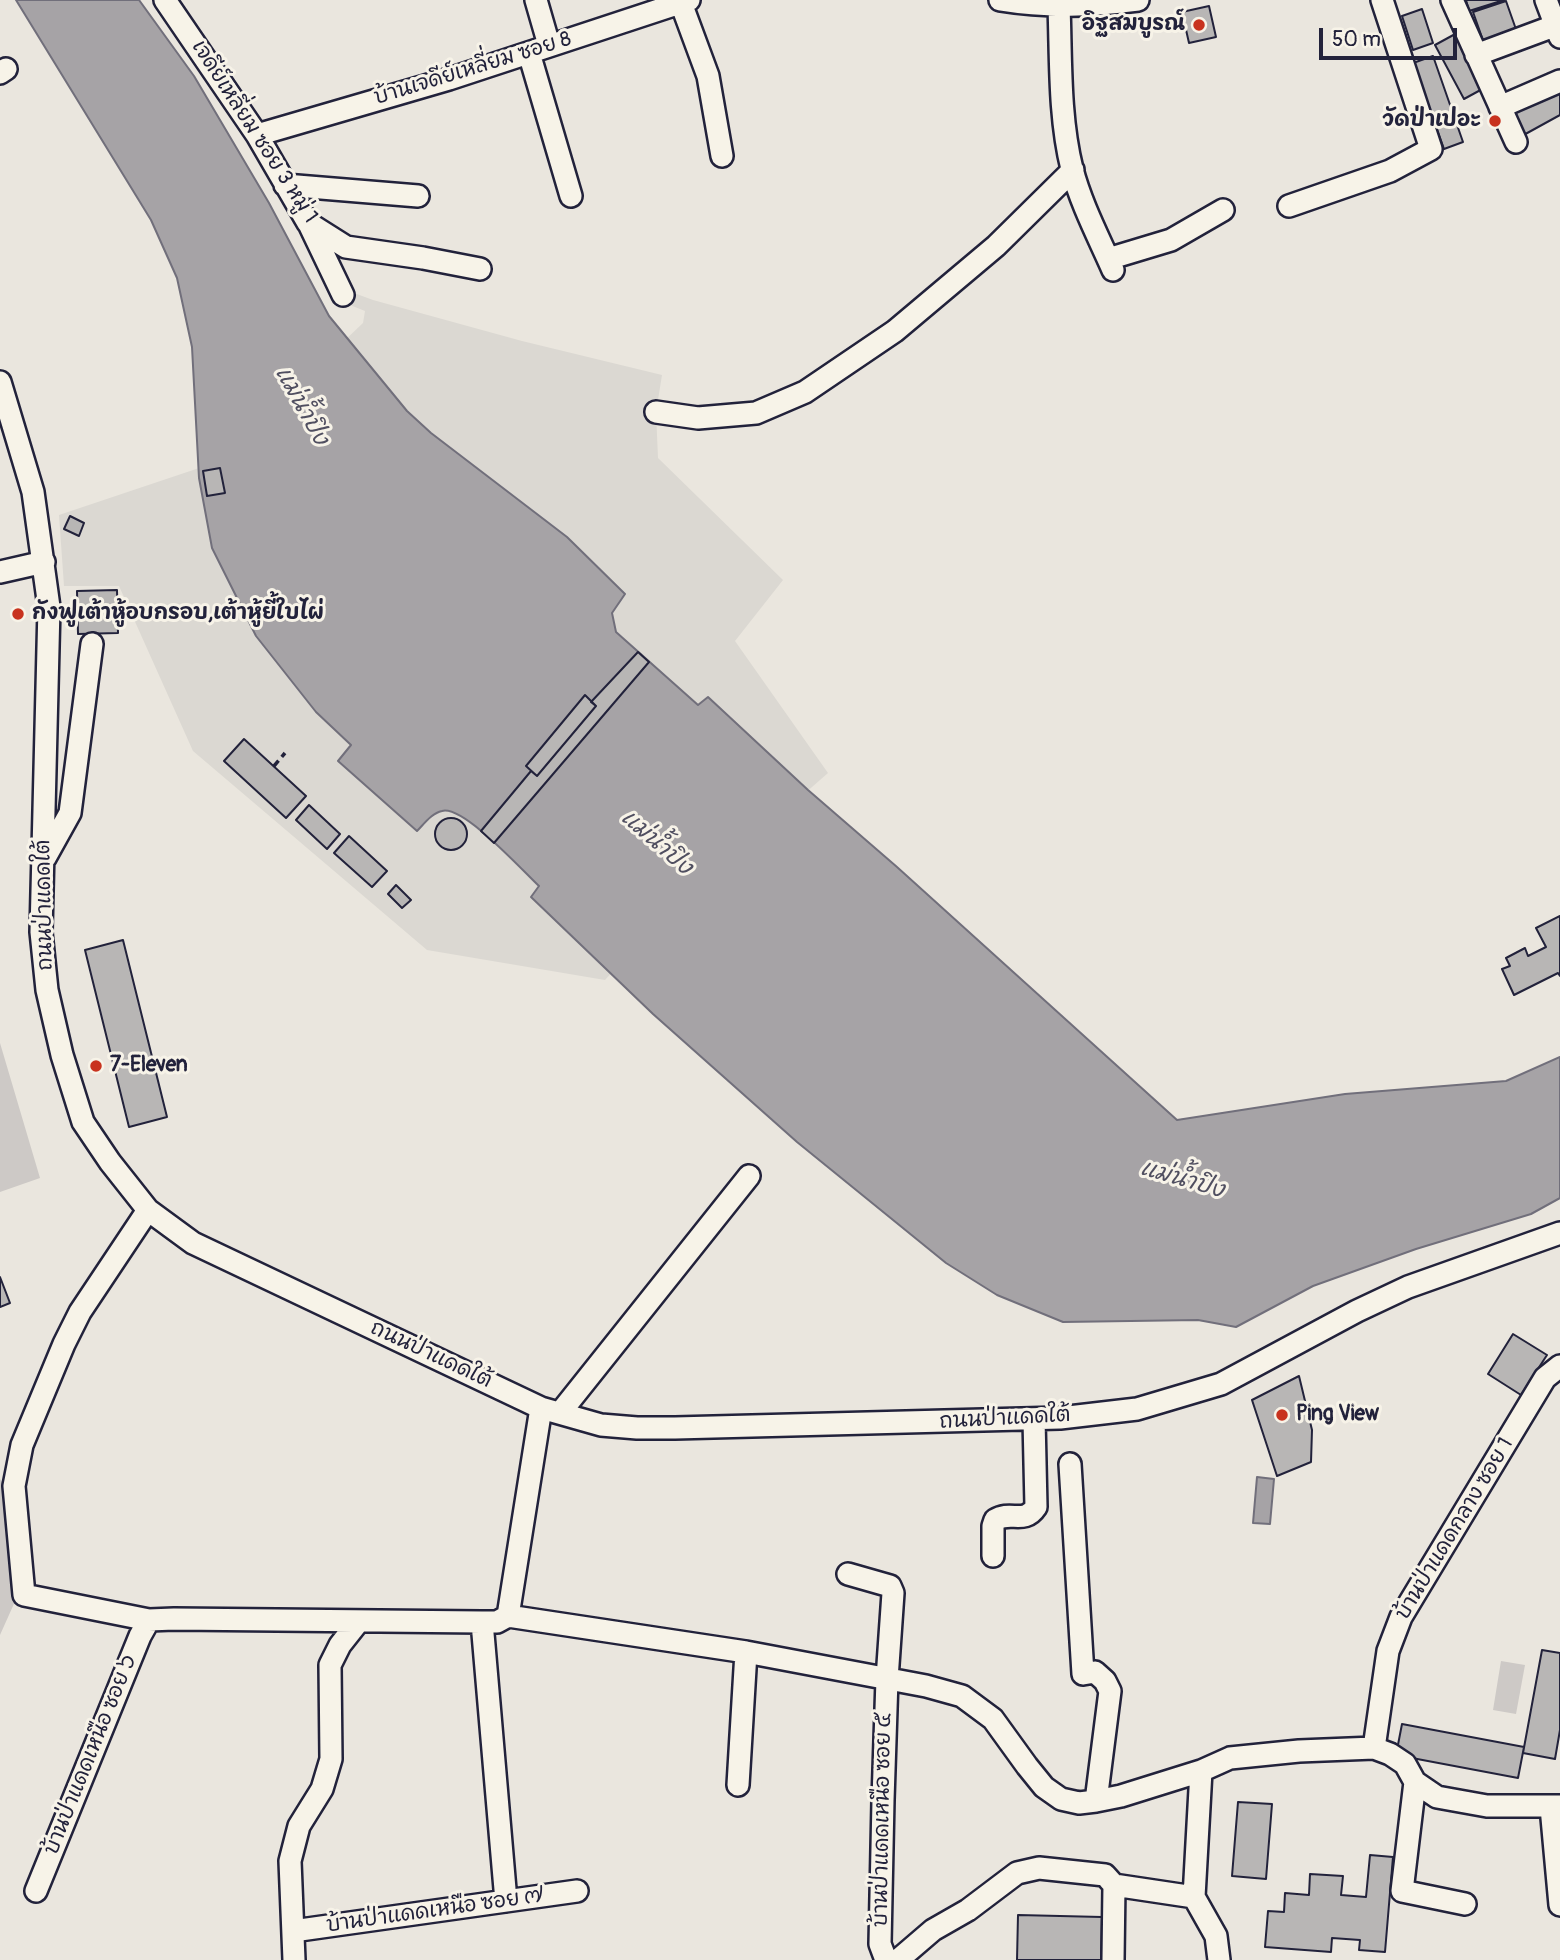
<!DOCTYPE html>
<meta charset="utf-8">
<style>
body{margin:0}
#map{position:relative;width:1560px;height:1960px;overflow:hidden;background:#eae6de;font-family:Pangolin,sans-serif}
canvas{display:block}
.scale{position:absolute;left:1319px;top:28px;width:138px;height:32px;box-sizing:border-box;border:4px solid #22223b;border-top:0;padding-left:9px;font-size:21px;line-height:24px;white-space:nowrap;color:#22223b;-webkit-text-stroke:5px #f7f3e8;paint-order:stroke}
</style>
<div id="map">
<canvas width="1560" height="1960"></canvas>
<div class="scale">50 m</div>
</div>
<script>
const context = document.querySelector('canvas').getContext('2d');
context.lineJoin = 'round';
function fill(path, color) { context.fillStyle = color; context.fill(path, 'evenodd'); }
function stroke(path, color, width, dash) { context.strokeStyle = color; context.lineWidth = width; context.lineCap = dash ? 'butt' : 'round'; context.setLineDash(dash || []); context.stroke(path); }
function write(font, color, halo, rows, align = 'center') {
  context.font = font + ' Pangolin,"Playpen Sans Thai",sans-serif'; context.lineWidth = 6; context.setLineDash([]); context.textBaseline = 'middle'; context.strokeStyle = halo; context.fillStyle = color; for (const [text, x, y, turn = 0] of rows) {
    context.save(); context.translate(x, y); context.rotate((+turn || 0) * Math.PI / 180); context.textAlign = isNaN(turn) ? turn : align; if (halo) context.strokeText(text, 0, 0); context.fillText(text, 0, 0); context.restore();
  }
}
const built = new Path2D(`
 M354,293l19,7 149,41 140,34 -6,37 2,46 125,122 -48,61 93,132 -169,148 -54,59 -178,-30 -234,-199 -74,-165h-55l-5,-71 158,-53 146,-139 2,-12 -20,-8z`);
const green = new Path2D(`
 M0,1043l40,135 -40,14z
 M0,1479l5,7 12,111 -17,38z
 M1501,1661l24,4 -9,49 -23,-4z`);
const water = new Path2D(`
 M16,0h123l55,76 75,127 60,113 78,95 24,22 136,104 58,57 -13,19 4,19 82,73 10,-8 100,93 89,77 280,253 168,-26 161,-13 54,-24v141l-29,16 -115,35 -103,37 -77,41 -38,-7 -135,2 -66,-27 -51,-32 -149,-121 -144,-128 -122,-117 8,-11c-17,-16 -76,-81 -97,-75 -10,2 -18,13 -25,20l-79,-70 13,-16 -35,-33 -60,-76 -44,-88 -13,-70 -7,-131 -15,-69 -26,-58z
 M1257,1477l17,2 -4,45 -17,-1z`);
const building = new Path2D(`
 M1466,0h38l-35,11z
 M1506,1l12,34 -33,11 -12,-34z
 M1209,6l7,31 -27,6 -7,-31z
 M1422,9l11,34 -20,7 -11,-34z
 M1457,33l29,54 -22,12 -29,-54z
 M1433,56l30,86 -19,7 -31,-86z
 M1556,87l4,8v20l-40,22 -12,-24z
 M220,468l5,25 -18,3 -4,-25z
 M70,516l14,7 -5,13 -15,-7z
 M117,590l1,43 -40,1 -1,-43z
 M638,652l11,10 -155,181 -13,-12 50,-60 6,5 59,-70 -5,-4z
 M585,695l11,11 -59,70 -11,-10z
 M244,739l62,57 -20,22 -62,-57z
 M309,805l31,29 -13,15 -31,-29z
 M435 834a16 16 0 1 1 32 0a16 16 0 1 1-32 0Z
 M349,836l38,35 -15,16 -38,-34z
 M396,885l15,15 -9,8 -14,-14z
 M1560,916v60l-2,-3 -44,22 -12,-26 8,-3 -4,-8 19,-10 3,8 18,-9 -10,-19z
 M123,940l44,177 -38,10 -44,-177z
 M0,1277l10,26 -10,4z
 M1513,1334l34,21 -26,40 -33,-21z
 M1299,1376l13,54 -1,32 -34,14 -25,-76z
 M1542,1650l18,3v77l-5,29 -32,-6z
 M1402,1724l122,23 -6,31 -122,-23z
 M1238,1802l34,2 -6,75 -34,-3z
 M1370,1855l23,2 -8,95 -26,-2 1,-10 -28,-2 -1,14 -66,-5 3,-36 16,1 1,-19 24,2 1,-21 33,2 -2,19 25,2z
 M1018,1915l84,2 -1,43h-84z`);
const path = new Path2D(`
 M274,766l11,-13`);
const minor = new Path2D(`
 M165,0l92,135 51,88 38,24 77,11 57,11
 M536,0l13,45
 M1000,0c49,8 90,6 138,0
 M1452,0l64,142
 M1546,0l14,37
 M681,3l27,73 14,80
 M1059,6c2,54 0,111 13,163 9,35 27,69 41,101
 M529,53l42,143
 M1476,55l78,-29
 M0,73l6,-4
 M1500,107l60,-26
 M257,135l192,-56 240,-79
 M285,185l133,11
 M1289,206l101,-35 41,-22 -49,-149
 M309,224l34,71
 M1108,259l63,-19 52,-30
 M0,382l33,110 16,115 -8,325 6,58 15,65 21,67 27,40 38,48 45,33 348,165 60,17 36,3h38l385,-10 77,-9 84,-25 136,-73 51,-24 152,-54
 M656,412l42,6 58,-5 49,-21 90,-61 101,-85 77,-76
 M0,572l44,-10
 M45,858l25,-45 22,-169
 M148,1210l-68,102 -16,32 -42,101 -8,41 10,109 125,25 25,-1 308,3h15l11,-6 238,36 180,34 36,10 31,23 34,47 17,21 17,12 18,4 17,-2 25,-5 80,-25
 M560,1413l189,-237
 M1070,1464l13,210 12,-2 10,9 5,10 -14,110
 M993,1556v-30l2,-6c16,-10 29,5 41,-13l-2,-88
 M848,1574l42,12 3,7 -6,86 -4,121 -3,144 6,16
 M508,1616l33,-208
 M482,1622l24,279
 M1374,1748l14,-97 13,-34 144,-239 15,-12
 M1415,1782l-13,109 63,13
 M738,1785l8,-133
 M1551,1807l9,98
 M36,1891l104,-255 9,-16
 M293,1931l284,-40
 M294,1960l-4,-99 9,-35 23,-37 9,-30 -1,-94 10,-20 19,-24
 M898,1960l35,-30 35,-20 49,-37 22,-5 66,7 9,10 80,12
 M1113,1960l1,-75
 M1219,1960l-3,-24 -22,-39 7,-126 29,-13 69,-7 75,-3 16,6 15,10 10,18 22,15 50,9h73`);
const markers = [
 [1199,25,7,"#c8321e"],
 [1495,121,7,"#c8321e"],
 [18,614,7,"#c8321e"],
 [96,1066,7,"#c8321e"],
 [1282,1415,7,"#c8321e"]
];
const poiNames = [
 ["อิฐสมบูรณ์",1185,25,"right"],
 ["วัดป่าเปอะ",1481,121,"right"],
 ["กังฟูเต้าหู้อบกรอบ,เต้าหู้ยี้ใบไผ่",32,614],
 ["7-Eleven",110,1066],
 ["Ping View",1296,1415]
];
const streetNames = [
 ["บ้านเจดีย์เหลี่ยม ซอย 8",473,69,-17],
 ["เจดีย์เหลี่ยม ซอย 3 หมู่ 1",254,132,57],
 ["ถนนป่าแดดใต้",45,905,-91],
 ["ถนนป่าแดดใต้",431,1355,25],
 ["ถนนป่าแดดใต้",1005,1419,-3],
 ["บ้านป่าแดดกลาง ซอย 1",1455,1529,-59],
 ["บ้านป่าแดดเหนือ ซอย ๖",91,1755,-68],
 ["บ้านป่าแดดเหนือ ซอย ๕",883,1820,-89],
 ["บ้านป่าแดดเหนือ ซอย ๗",435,1911,-8]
];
const waterNames = [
 ["แม่น้ำปิง",301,406,61],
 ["แม่น้ำปิง",656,843,41],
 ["แม่น้ำปิง",1182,1180,16]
];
fill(built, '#dbd8d2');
fill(green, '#cdc9c6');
fill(water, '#a6a3a6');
stroke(water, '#716f7b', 2);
fill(building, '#b8b6b5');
stroke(building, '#22223b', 2);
stroke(minor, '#22223b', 26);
stroke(path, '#22223b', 3.5, [7, 5]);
stroke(minor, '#f7f3e8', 21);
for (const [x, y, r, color] of markers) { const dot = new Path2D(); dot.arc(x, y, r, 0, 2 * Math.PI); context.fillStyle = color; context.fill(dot); stroke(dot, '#f7f3e8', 2.5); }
write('bold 21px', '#22223b', '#f7f3e8', poiNames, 'left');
write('21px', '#22223b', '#f7f3e8', streetNames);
write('italic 23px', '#504f60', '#f7f3e8', waterNames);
</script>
